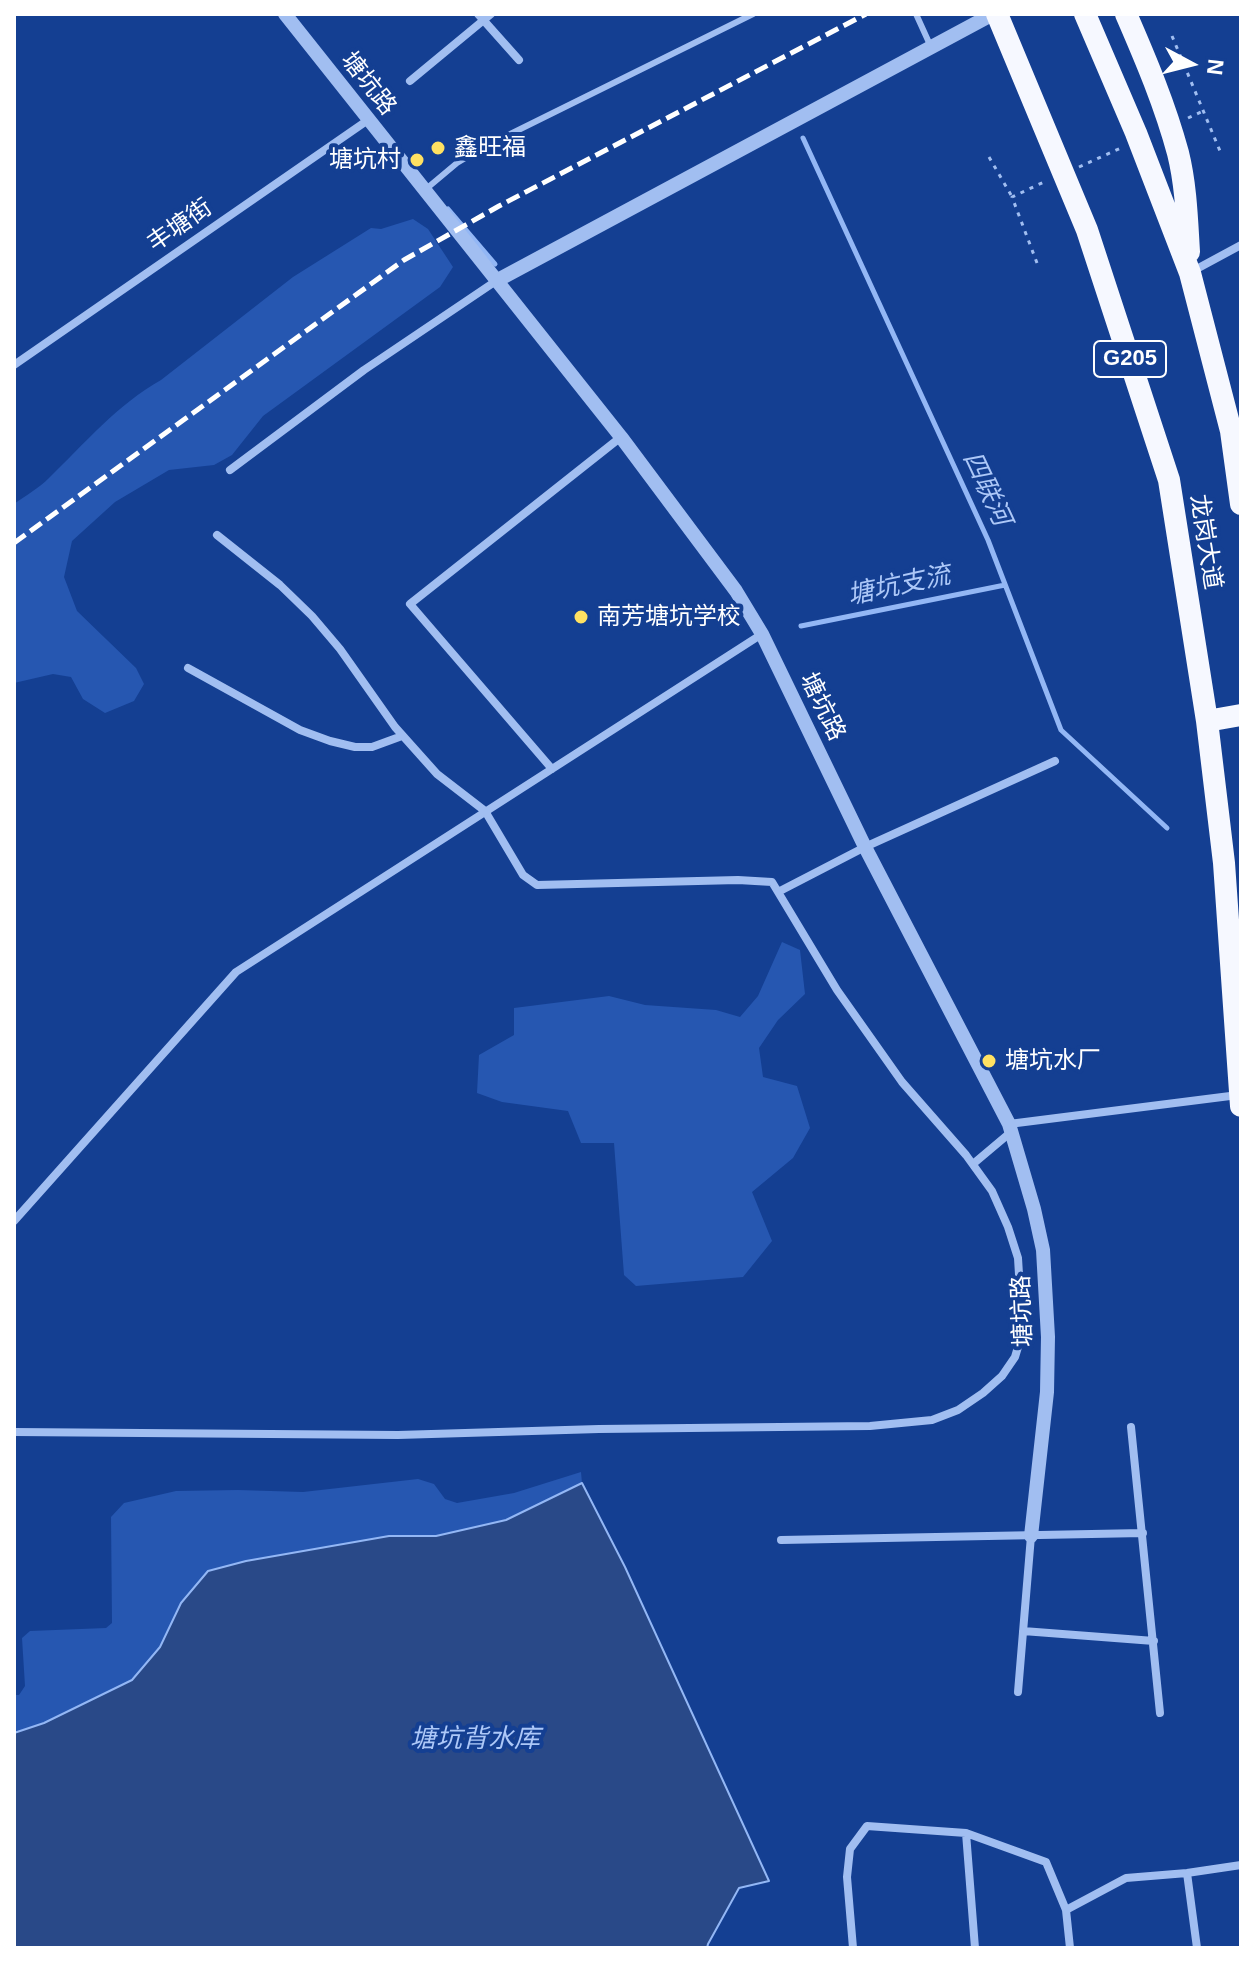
<!DOCTYPE html>
<meta charset="utf-8">
<style>
body{margin:0}
#map{position:relative;width:1255px;height:1962px;overflow:hidden;background:#143f92;font-family:Arial,sans-serif}
canvas{display:block}
.frame{position:absolute;inset:0;border:16px solid #fff;pointer-events:none}
.north{position:absolute;left:1151px;top:24px;width:80px;height:80px;-webkit-text-stroke:6px #143f92;paint-order:stroke;rotate:97deg;font-size:22px;font-weight:700;line-height:32px;text-align:center;color:#fff}
.north::after{content:'';display:block;margin:auto;width:28px;height:36px;background:#fff;clip-path:polygon(50% 0,100% 100%,50% 72%,0 100%)}
</style>
<div id="map">
<canvas width="1255" height="1962"></canvas>
<div class="frame"></div>
<div class="north">N</div>
</div>
<script>
const context = document.querySelector('canvas').getContext('2d');
context.lineJoin = 'round';
function fill(path, color) { context.fillStyle = color; context.fill(path, 'evenodd'); }
function stroke(path, color, width, dash) { context.strokeStyle = color; context.lineWidth = width; context.lineCap = dash ? 'butt' : 'round'; context.setLineDash(dash || []); context.stroke(path); }
function write(font, color, halo, rows, align = 'center') {
  context.font = font + ' Arial,"Noto Sans SC",sans-serif'; context.lineWidth = 8; context.setLineDash([]); context.textBaseline = 'middle'; context.strokeStyle = halo; context.fillStyle = color; for (const [text, x, y, turn = 0] of rows) {
    context.save(); context.translate(x, y); context.rotate((+turn || 0) * Math.PI / 180); context.textAlign = isNaN(turn) ? turn : align; if (halo) context.strokeText(text, 0, 0); context.fillText(text, 0, 0); context.restore();
  }
}
const green = new Path2D(`
 M413,219l15,10 25,38 -13,20 -177,129 -31,39 -18,10 -45,5 -54,32 -43,39 -8,36 13,34 59,57 8,16 -10,17 -29,12 -22,-14 -12,-22 -18,-3 -39,9v-179c11,-8 25,-16 35,-26 35,-34 69,-74 112,-98l132,-103 78,-49 10,1z
 M782,942l18,8 5,44 -27,26 -19,28 4,29 34,9 13,42 -17,30 -41,34 20,49 -29,36 -107,9 -12,-11 -10,-132h-33l-13,-32 -66,-9 -25,-9 2,-38 35,-20v-27l95,-12 36,9 71,5 24,7 18,-21z
 M581,1472l1,11 -76,37 -70,16h-47l-143,25 -38,10 -27,32 -21,44 -28,33 -88,43 -30,10v-38h5l6,-9 -3,-48 8,-7 76,-3 6,-5 -1,-106 13,-14 52,-12 62,-1 65,2 115,-13 16,5 11,15 12,4 57,-10z`);
const water = new Path2D(`
 M582,1483l43,84 144,314 -30,7 -31,56 -1,4h-693v-215l30,-10 88,-43 28,-33 21,-44 27,-32 38,-10 143,-25h47l70,-16z`);
const stream = new Path2D(`
 M803,138l185,402 73,190 106,98
 M448,209l47,55
 M801,626l204,-41`);
const path = new Path2D(`
 M1172,36l48,115
 M1188,118l15,-7
 M989,157l22,38
 M1079,167l44,-20
 M1037,263l-25,-66 34,-16`);
const service = new Path2D(`
 M916,14l15,33
 M426,189l31,-26 25,-15 271,-134`);
const minor = new Path2D(`
 M478,14l41,46
 M410,81l81,-67
 M1191,272l50,-27
 M14,365l354,-245
 M230,470l134,-100 132,-89
 M188,668l112,62 30,11 25,6h17l30,-11
 M552,769l-142,-165 211,-167
 M778,892l87,-45 190,-86
 M1009,1124l229,-29
 M973,1164l38,-32
 M14,1221l222,-249 526,-338
 M1131,1427l29,286
 M14,1432l384,3 201,-6 271,-3 62,-6 26,-10 25,-17 19,-17 13,-19 6,-20 -1,-46 -2,-33 -10,-31 -16,-36 -26,-36 -64,-73 -65,-92 -65,-108 -34,-2 -201,5 -14,-10 -38,-64 -48,-37 -42,-47 -55,-78 -28,-33 -32,-31 -63,-50
 M781,1540l362,-7
 M1023,1631l131,10
 M1018,1692l13,-156
 M966,1833l9,115
 M1187,1873l10,75
 M1066,1910l4,38
 M853,1948l-6,-71 3,-28 17,-23 99,7 80,29 20,48 60,-32 61,-5 54,-8`);
const tertiary = new Path2D(`
 M285,14l336,423 115,154 26,43 103,213 144,277 25,85 9,41 5,87 -1,55 -16,144
 M496,281l497,-267`);
const trunk = new Path2D(`
 M997,14l90,216 82,250 38,241 17,142 17,243
 M1085,14l51,119 54,140 41,158 10,73
 M1126,14c20,46 39,91 52,139 8,32 9,66 11,99
 M1207,721l34,-6`);
const rail = new Path2D(`
 M14,543l390,-283 95,-54 367,-192`);
const markers = [
 [438,148,8,"#ffe162"],
 [417,160,8,"#ffe162"],
 [581,617,8,"#ffe162"],
 [989,1061,8,"#ffe162"]
];
const shields = [
 [1130,359,72]
];
const shieldNames = [
 ["G205",1130,359]
];
const streetNames = [
 ["塘坑路",368,84,52],
 ["丰塘街",180,226,-35],
 ["龙岗大道",1205,542,81],
 ["塘坑路",822,707,64],
 ["塘坑路",1023,1311,-92]
];
const poiNames = [
 ["鑫旺福",454,148],
 ["塘坑村",401,160,"right"],
 ["南芳塘坑学校",597,617],
 ["塘坑水厂",1005,1061]
];
const waterNames = [
 ["四联河",986,489,65],
 ["塘坑支流",899,586,-12],
 ["塘坑背水库",475,1740]
];
fill(green, '#2657b1');
fill(water, '#294988');
stroke(water, '#93b7f5', 2);
stroke(stream, '#93b7f5', 5);
stroke(path, '#a1bef1', 3, [4, 6]);
stroke(service, '#a1bef1', 6);
stroke(minor, '#a1bef1', 8);
stroke(tertiary, '#a1bef1', 14);
stroke(trunk, '#f6f8ff', 22);
stroke(rail, '#fff', 5, [14, 6]);
for (const [x, y, r, color] of markers) { const dot = new Path2D(); dot.arc(x, y, r, 0, 2 * Math.PI); context.fillStyle = color; context.fill(dot); stroke(dot, '#143f92', 3); }
for (const [x, y, w] of shields) { const box = new Path2D(); box.roundRect(x - w / 2, y - 18, w, 36, 6); context.fillStyle = '#143f92'; context.fill(box); stroke(box, '#fff', 2); }
write('bold 22px', '#fff', null, shieldNames);
write('24px', '#fff', '#143f92', streetNames);
write('24px', '#fff', '#143f92', poiNames, 'left');
write('italic 26px', '#adc8f8', '#143f92', waterNames);
</script>
